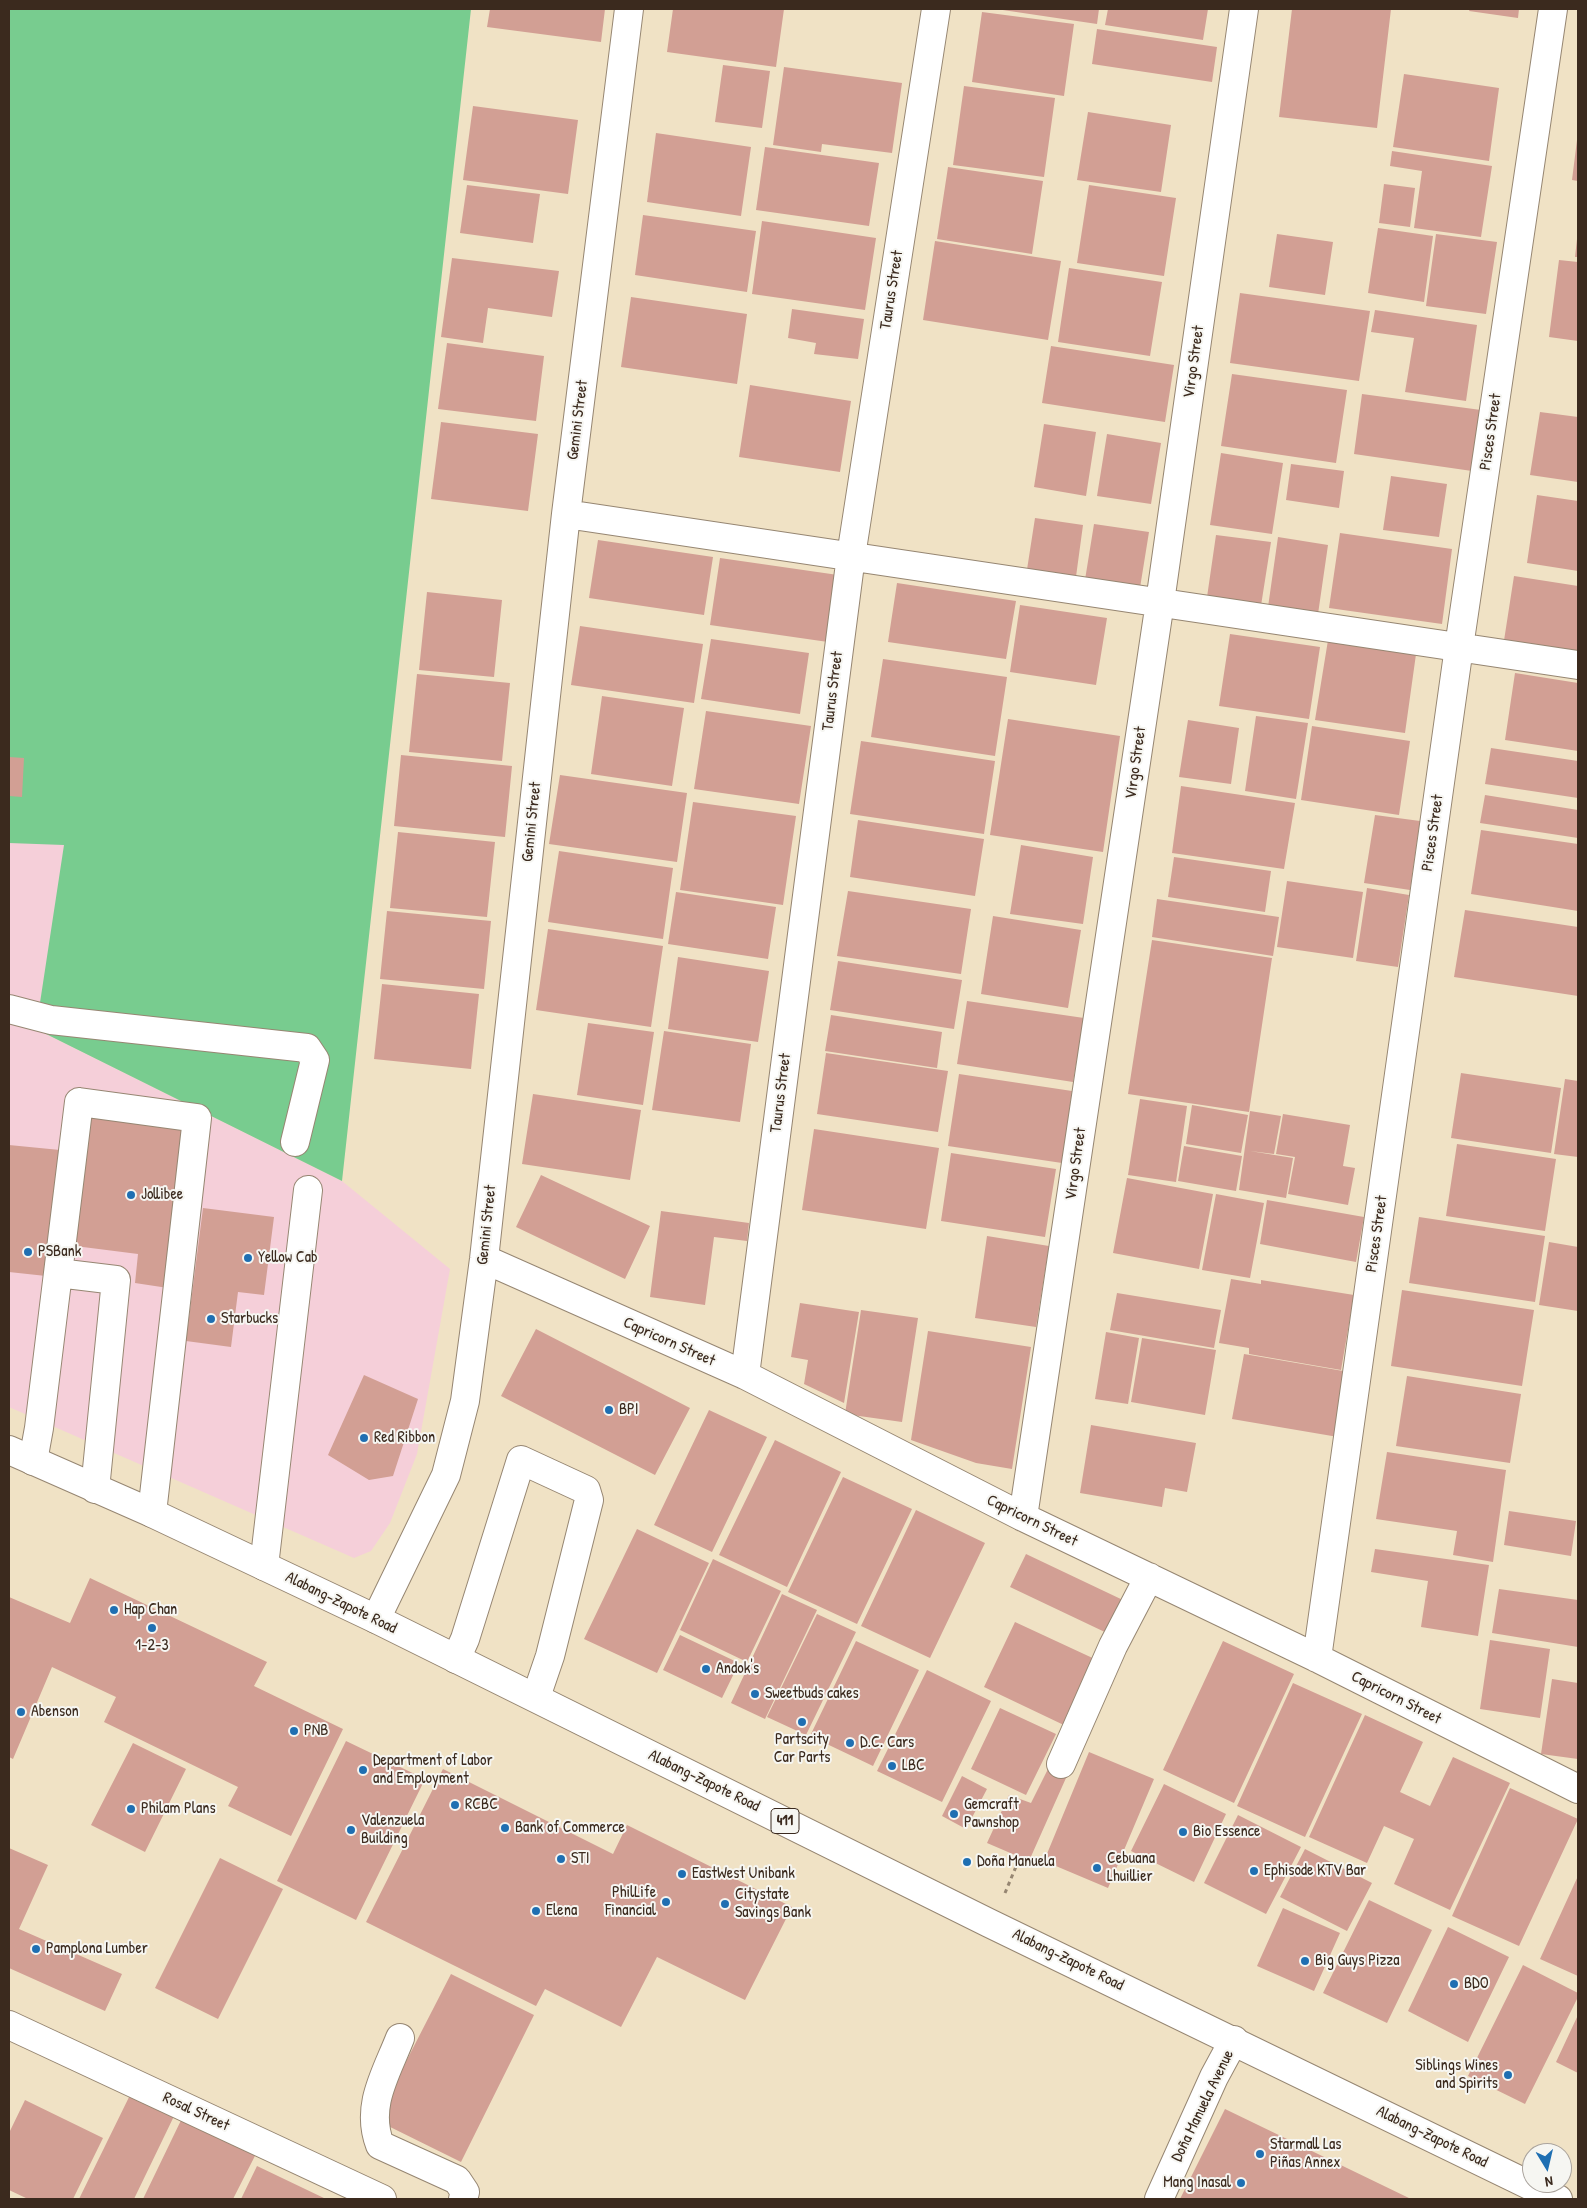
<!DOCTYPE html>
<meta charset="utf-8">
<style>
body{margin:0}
#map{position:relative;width:1587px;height:2208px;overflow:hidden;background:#f0e2c5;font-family:"Patrick Hand",sans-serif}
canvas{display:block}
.frame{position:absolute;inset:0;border:10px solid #3b2a1e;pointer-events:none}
.north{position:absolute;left:1522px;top:2143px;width:50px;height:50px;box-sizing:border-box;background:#f6f6f2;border:1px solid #aba49d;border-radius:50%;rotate:171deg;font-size:14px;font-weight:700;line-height:20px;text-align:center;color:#3b2a1e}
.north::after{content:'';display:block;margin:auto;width:18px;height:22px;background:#1f6fb2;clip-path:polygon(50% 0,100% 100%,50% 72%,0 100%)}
</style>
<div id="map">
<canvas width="1587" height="2208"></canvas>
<div class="frame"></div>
<div class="north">N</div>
</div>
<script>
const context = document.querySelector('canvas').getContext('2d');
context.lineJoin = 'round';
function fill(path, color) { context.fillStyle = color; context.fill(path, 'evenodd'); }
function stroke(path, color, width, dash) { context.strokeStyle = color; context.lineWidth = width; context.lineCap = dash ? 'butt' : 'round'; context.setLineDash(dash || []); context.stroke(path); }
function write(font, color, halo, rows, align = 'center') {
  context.font = font + ' "Patrick Hand",sans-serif'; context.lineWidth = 4; context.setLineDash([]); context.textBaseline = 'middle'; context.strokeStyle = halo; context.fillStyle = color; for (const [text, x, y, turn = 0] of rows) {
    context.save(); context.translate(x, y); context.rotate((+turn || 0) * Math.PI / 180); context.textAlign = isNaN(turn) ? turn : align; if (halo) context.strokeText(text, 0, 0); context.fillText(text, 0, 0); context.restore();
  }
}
const built = new Path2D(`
 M9,9l76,837 -49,183 306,152 108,88 -33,185 -27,69 -19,28 -17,7 -345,-151z`);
const green = new Path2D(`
 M9,9h462l-129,1172 -306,-152 28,-184 -55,-2z`);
const building = new Path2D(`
 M490,9h115l-4,33 -114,-15z
 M673,9h111l-8,58 -109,-15z
 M996,9h103l-2,15z
 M1108,9h100l-5,31 -98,-15z
 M1292,9h99l-14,119 -98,-11z
 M1470,9h49l-1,9 -49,-7z
 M982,12l92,12 -10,72 -92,-14z
 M1097,29l120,18 -5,35 -120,-18z
 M723,65l47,6 -8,57 -47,-6z
 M784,67l118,16 -10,70 -70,-9 -1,8 -48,-7z
 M1404,74l95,14 -10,73 -96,-14z
 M964,86l91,12 -11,79 -91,-12z
 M473,106l105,14 -10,74 -105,-14z
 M1088,112l83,13 -10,67 -84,-12z
 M656,133l95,14 -10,69 -94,-14z
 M1577,140h1v41l-6,-1z
 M765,147l114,16 -10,63 -113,-16z
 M1392,151l100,15 -11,71 -67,-9 8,-57 -32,-5z
 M948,167l95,14 -11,73 -95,-15z
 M1384,184l31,4 -5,39 -31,-4z
 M467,185l73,9 -7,49 -73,-10z
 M1089,185l87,13 -12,78 -87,-13z
 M643,215l113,16 -9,61 -112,-17z
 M762,221l114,17 -11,72 -113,-16z
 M1378,228l55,8 -9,66 -56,-9z
 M1277,234l56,8 -8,53 -56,-8z
 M1436,234l61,8 -11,72 -60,-8z
 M1577,239h1v18h-3z
 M935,241l126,20 -13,79 -125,-20z
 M452,258l107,13 -7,46 -64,-9 -5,35 -42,-6z
 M1559,260l19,2v79l-29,-4z
 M1069,268l93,14 -12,74 -92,-14z
 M1240,293l130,18 -11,70 -129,-18z
 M631,297l116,17 -10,70 -116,-17z
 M792,309l72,10 -6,40 -44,-5 2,-11 -28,-5z
 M1375,310l102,15 -11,76 -61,-9 9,-54 -43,-6z
 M447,343l97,13 -8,65 -98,-12z
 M1051,346l123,19 -9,57 -123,-19z
 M1232,374l115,16 -11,73 -115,-17z
 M750,385l101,16 -11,71 -101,-15z
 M1362,394l119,16 -9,61 -118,-17z
 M1540,412l38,5v65l-48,-7z
 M441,422l97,12 -10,77 -97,-12z
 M1044,424l52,8 -10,64 -52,-9z
 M1107,434l54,9 -10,61 -54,-8z
 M1221,453l62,10 -11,71 -62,-9z
 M1291,464l53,7 -5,37 -53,-8z
 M1391,476l56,8 -8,53 -56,-7z
 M1537,495l41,6v70l-51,-8z
 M1035,518l48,7 -8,59 -49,-8z
 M1094,524l55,8 -10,62 -55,-8z
 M1340,533l112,16 -10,75 -113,-16z
 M1216,535l55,7 -11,70 -54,-8z
 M1278,537l50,8 -10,69 -50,-7z
 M598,540l115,17 -9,58 -115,-17z
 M720,558l118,17 -10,67 -118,-17z
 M1514,576l64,10v73l-75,-12z
 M897,583l119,18 -10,58 -118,-17z
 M427,592l75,8 -8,77 -75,-7z
 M1020,605l87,13 -11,67 -86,-13z
 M580,626l123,18 -9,59 -123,-18z
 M1230,634l90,13 -11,72 -90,-13z
 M1329,634l88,13 -12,86 -90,-13z
 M711,639l98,14 -9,61 -99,-15z
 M883,659l124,18 -12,79 -124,-19z
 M1515,673l63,10v68l-73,-11z
 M417,674l93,9 -8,78 -93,-9z
 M602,696l82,12 -12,78 -81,-12z
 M706,711l105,15 -12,78 -105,-15z
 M1256,716l52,7 -12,76 -51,-8z
 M1008,719l112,17 -17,116 -113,-17z
 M1188,720l51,8 -8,56 -52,-7z
 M1312,726l98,15 -11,74 -98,-15z
 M861,741l134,20 -11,73 -134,-20z
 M1491,748l87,13v37l-93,-14z
 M401,755l111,11 -7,71 -111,-11z
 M9,757l15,1 -2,39 -13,-1z
 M560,775l127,18 -10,69 -128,-18z
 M1181,786l114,17 -11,66 -112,-16z
 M1485,795l93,15v28l-98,-15z
 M693,802l103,14 -13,89 -103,-15z
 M1375,815l45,6 -10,69 -46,-7z
 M858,820l126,19 -9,57 -125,-19z
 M1481,830l97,14v67l-107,-17z
 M398,832l97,10 -8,75 -97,-9z
 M1021,845l72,12 -10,67 -73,-10z
 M559,851l114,17 -10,71 -115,-17z
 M1174,857l97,14 -6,41 -97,-15z
 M1287,881l76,11 -10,66 -76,-11z
 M1367,888l42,7 -11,72 -42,-6z
 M848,891l123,18 -10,65 -124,-18z
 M676,892l100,15 -8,52 -100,-15z
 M1157,899l122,18 -6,39 -121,-19z
 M1465,910l113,17v69l-124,-19z
 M387,911l104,10 -7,68 -104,-10z
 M993,916l88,14 -13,78 -87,-14z
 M548,929l115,17 -12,81 -115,-17z
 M1152,940l120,18 -23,154 -121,-18z
 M678,957l91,14 -11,71 -90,-13z
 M838,961l124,19 -8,49 -124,-19z
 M382,984l97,10 -8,75 -97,-10z
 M967,1001l117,17 -11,64 -116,-18z
 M831,1015l111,17 -5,36 -112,-17z
 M588,1023l66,9 -11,73 -66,-10z
 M664,1031l87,13 -11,78 -88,-12z
 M826,1053l122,18 -10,61 -121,-18z
 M1461,1073l100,15 -10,65 -100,-15z
 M959,1074l113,17 -10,72 -114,-17z
 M1565,1079l13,2v76l-24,-3z
 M533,1094l108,16 -11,70 -108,-16z
 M1140,1099l47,7 -11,76 -48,-7z
 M1192,1105l56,10 -7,38 -55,-9z
 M1250,1111l31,5 -7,38 -24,-3 43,7 -7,40 -47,-8z
 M1283,1114l67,11 -7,41 12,2 -7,37 -60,-11 7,-37 -19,-3z
 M91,1117l96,12 -19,159 -33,-5 3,-29 -63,-8z
 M814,1129l125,19 -13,81 -124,-19z
 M1457,1144l99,15 -11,72 -99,-15z
 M9,1145l51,5 -14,126 -37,-4z
 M1184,1146l58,10 -6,35 -58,-10z
 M951,1153l105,16 -11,68 -104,-16z
 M541,1175l109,51 -25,53 -109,-52z
 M1127,1178l86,16 -14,75 -86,-16z
 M1216,1194l48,9 -14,75 -48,-8z
 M1267,1200l97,17 -8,45 -96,-18z
 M203,1208l71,9 -10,78 -26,-3 -7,55 -45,-6z
 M661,1211l88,12 -2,18 -33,-4 -9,68 -55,-8z
 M1419,1217l126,19 -10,66 -126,-19z
 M987,1236l62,10 -13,81 -61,-9z
 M1549,1242l29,5v64l-39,-6z
 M1231,1279l30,5v-4l93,15 -13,75 -92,-16v-6l-30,-5z
 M1402,1290l132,20 -12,76 -131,-20z
 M1117,1293l104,17 -7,38 -104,-18z
 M800,1303l59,9 -15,91 -40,-19 4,-24 -17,-3z
 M861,1310l57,8 -16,104 -57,-8z
 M536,1329l154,79 -35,67 -154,-79z
 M928,1331l103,16 -19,122 -36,-6 -65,-23z
 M1106,1332l33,6 -11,66 -33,-5z
 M1142,1338l74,12 -11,65 -74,-13z
 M1244,1354l105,18 -11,65 -106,-18z
 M364,1375l54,24 -25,77 -24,4 -41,-25z
 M1407,1376l114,18 -11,69 -114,-17z
 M709,1410l58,27 -55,115 -58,-27z
 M1091,1425l105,18 -9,49 -22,-4 -3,19 -82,-14z
 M775,1440l66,32 -54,115 -68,-32z
 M1387,1452l119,18 -13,92 -40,-7 4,-24 -81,-12z
 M843,1477l69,32 -55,115 -69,-32z
 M916,1510l69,33 -55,115 -69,-32z
 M1509,1511l67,10 -5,35 -67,-11z
 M637,1529l72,34 -52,110 -73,-34z
 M1375,1549l114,16 -11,71 -57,-9 7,-46 -57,-9z
 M1026,1554l99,47 -16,33 -99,-47z
 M713,1559l68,32 -34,71 -67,-32z
 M90,1578l177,84 -13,24 89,43 -52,107 -63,-30 10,-19 -134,-65 12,-25 -64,-30 -39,92 -4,-2v-160l61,26z
 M1499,1589l79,11v47l-86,-14z
 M782,1594l35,16 -52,109 -34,-16z
 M817,1614l39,18 -50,103 -39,-18z
 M1015,1622l84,39 -31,66 -84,-40z
 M680,1635l59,28 -17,35 -59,-28z
 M1490,1640l60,9 -10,69 -60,-9z
 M856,1641l63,29 -46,96 -63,-30z
 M1223,1641l71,33 -60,129 -71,-33z
 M927,1670l64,31 -49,101 -65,-31z
 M1552,1679l26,4v76l-37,-5z
 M1293,1683l69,31 -57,123 -68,-31z
 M1000,1708l56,26 -30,61 -55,-26z
 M1365,1715l58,27 -23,50 30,14 23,-49 57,26 -60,127 -56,-26 20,-45 -30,-13 -17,37 -58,-26z
 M346,1741l79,38 -69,141 -79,-39z
 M133,1743l53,26 -41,83 -54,-27z
 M1089,1752l65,27 -46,109 -64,-27z
 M1053,1759l17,10 -41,92 -42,-18 22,-48 22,8z
 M443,1769l170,85 14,-29 165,82 -47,93 -88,-43 -36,70 -76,-38 -9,17 -170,-84z
 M962,1776l25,13 -21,40 -24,-13z
 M1164,1784l62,30 -32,68 -63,-31z
 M1510,1788l68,31 -59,127 -67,-30z
 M1238,1815l63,32 -35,67 -62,-31z
 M9,1848l39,17 -29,64 103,45 -17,37 -96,-43z
 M1305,1849l67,34 -25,48 -67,-34z
 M220,1858l63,31 -65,130 -63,-31z
 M1578,1876v100l-38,-17z
 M1369,1900l63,30 -45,93 -64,-30z
 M1283,1908l57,25 -26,58 -57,-25z
 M1448,1927l61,30 -41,85 -60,-31z
 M1523,1965l55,28v4l-53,107 -57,-28z
 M451,1974l83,41 -73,147 -85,-42z
 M1578,2015v58l-22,-11z
 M132,2091l44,21 -42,87h-55z
 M25,2100l78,38 -30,61h-45l-19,-9v-57z
 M1225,2109l186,90h-231z
 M185,2112l74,36 -26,51h-90z
 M257,2166l69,33h-85z`);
const path = new Path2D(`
 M1005,1893l15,-36`);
const minor = new Path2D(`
 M566,514l1012,151
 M9,1009l42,11 256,28 8,12 -20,82
 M484,1259l261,116 278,142 294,141 261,131
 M58,1273l58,7 -21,209
 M745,1375l106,-819 85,-547
 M33,1461l6,-33 40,-326 118,16 -45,395
 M1023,1517l137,-915 84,-593
 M264,1566l44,-376
 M376,1619l70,-144 19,-74 19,-142 82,-745 63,-505
 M1317,1658l142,-1011 94,-638
 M456,1659l9,-20 56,-179 65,30 3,10 -39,156 -14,41
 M1061,1764l52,-118 36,-69
 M9,2025l373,174
 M400,2038c-14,36 -35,68 -20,107l77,35 8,12 -2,7
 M1159,2199l55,-122 20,-37`);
const highway = new Path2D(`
 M9,1450l143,63 224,106 613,304 569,276`);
const markers = [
 [131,1195,5,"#1f6fb2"],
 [28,1252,5,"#1f6fb2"],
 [248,1258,5,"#1f6fb2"],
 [211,1319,5,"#1f6fb2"],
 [609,1410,5,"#1f6fb2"],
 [364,1438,5,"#1f6fb2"],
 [114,1610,5,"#1f6fb2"],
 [152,1628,5,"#1f6fb2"],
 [706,1669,5,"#1f6fb2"],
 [755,1694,5,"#1f6fb2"],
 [21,1712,5,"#1f6fb2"],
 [802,1722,5,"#1f6fb2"],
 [294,1731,5,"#1f6fb2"],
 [850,1743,5,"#1f6fb2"],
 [892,1766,5,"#1f6fb2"],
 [363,1770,5,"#1f6fb2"],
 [455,1805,5,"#1f6fb2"],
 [131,1809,5,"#1f6fb2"],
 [954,1814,5,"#1f6fb2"],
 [505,1828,5,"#1f6fb2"],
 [351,1830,5,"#1f6fb2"],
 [1183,1832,5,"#1f6fb2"],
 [561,1859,5,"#1f6fb2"],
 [967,1862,5,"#1f6fb2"],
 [1097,1868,5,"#1f6fb2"],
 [1254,1871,5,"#1f6fb2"],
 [682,1874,5,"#1f6fb2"],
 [666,1902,5,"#1f6fb2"],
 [725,1904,5,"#1f6fb2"],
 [536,1911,5,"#1f6fb2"],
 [36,1949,5,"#1f6fb2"],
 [1305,1961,5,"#1f6fb2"],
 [1454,1984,5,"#1f6fb2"],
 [1508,2075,5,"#1f6fb2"],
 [1260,2154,5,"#1f6fb2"],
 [1241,2183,5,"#1f6fb2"]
];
const shields = [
 [785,1821,28]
];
const shieldNames = [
 ["411",785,1821]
];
const streetNames = [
 ["Taurus Street",892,290,-81],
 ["Virgo Street",1194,362,-82],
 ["Gemini Street",578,420,-83],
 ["Pisces Street",1491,432,-82],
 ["Taurus Street",833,691,-83],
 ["Virgo Street",1136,763,-82],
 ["Gemini Street",532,822,-84],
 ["Pisces Street",1433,833,-82],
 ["Taurus Street",781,1093,-83],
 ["Virgo Street",1076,1164,-82],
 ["Gemini Street",487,1225,-84],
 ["Pisces Street",1377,1234,-82],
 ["Capricorn Street",669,1342,24],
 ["Capricorn Street",1032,1521,26],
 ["Alabang-Zapote Road",341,1603,26],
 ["Capricorn Street",1396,1698,27],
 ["Alabang-Zapote Road",704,1781,26],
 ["Alabang-Zapote Road",1068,1960,26],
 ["Doña Manuela Avenue",1203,2106,-64],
 ["Rosal Street",196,2112,25],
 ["Alabang-Zapote Road",1432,2137,26]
];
const poiNames = [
 ["Jollibee",141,1195],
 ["PSBank",38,1252],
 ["Yellow Cab",258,1258],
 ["Starbucks",221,1319],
 ["BPI",619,1410],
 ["Red Ribbon",374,1438],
 ["Hap Chan",124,1610],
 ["1-2-3",152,1646,"center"],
 ["Andok's",716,1669],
 ["Sweetbuds cakes",765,1694],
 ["Abenson",31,1712],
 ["PNB",304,1731],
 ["Partscity",802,1740,"center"],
 ["Car Parts",802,1758,"center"],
 ["D.C. Cars",860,1743],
 ["Department of Labor",373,1761],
 ["and Employment",373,1779],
 ["LBC",902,1766],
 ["RCBC",465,1805],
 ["Gemcraft",964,1805],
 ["Pawnshop",964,1823],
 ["Philam Plans",141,1809],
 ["Valenzuela",361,1821],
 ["Building",361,1839],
 ["Bank of Commerce",515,1828],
 ["Bio Essence",1193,1832],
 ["STI",571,1859],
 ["Cebuana",1107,1859],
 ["Lhuillier",1107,1877],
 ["Doña Manuela",977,1862],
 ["Ephisode KTV Bar",1264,1871],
 ["EastWest Unibank",692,1874],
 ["PhilLife",656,1893,"right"],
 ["Financial",656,1911,"right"],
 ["Citystate",735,1895],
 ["Savings Bank",735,1913],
 ["Elena",546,1911],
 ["Pamplona Lumber",46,1949],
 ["Big Guys Pizza",1315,1961],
 ["BDO",1464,1984],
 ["Siblings Wines",1498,2066,"right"],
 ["and Spirits",1498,2084,"right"],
 ["Starmall Las",1270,2145],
 ["Piñas Annex",1270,2163],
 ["Mang Inasal",1231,2183,"right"]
];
fill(built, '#f5cfd9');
fill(green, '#78cc8f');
fill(building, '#d29f94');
stroke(minor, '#968672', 30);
stroke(highway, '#968672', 30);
stroke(path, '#968672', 3, [4, 4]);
stroke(minor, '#fff', 28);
stroke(highway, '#fff', 28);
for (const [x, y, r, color] of markers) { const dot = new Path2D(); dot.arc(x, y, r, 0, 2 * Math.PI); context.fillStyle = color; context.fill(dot); stroke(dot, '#f6f6f2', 2); }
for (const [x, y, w] of shields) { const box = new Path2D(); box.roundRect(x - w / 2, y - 12.5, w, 25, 4); context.fillStyle = '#f6f6f2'; context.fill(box); stroke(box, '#3b2a1e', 1); }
write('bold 15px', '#3b2a1e', null, shieldNames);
write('16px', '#3b2a1e', '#f6f6f2', streetNames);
write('16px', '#3b2a1e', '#f6f6f2', poiNames, 'left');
</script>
